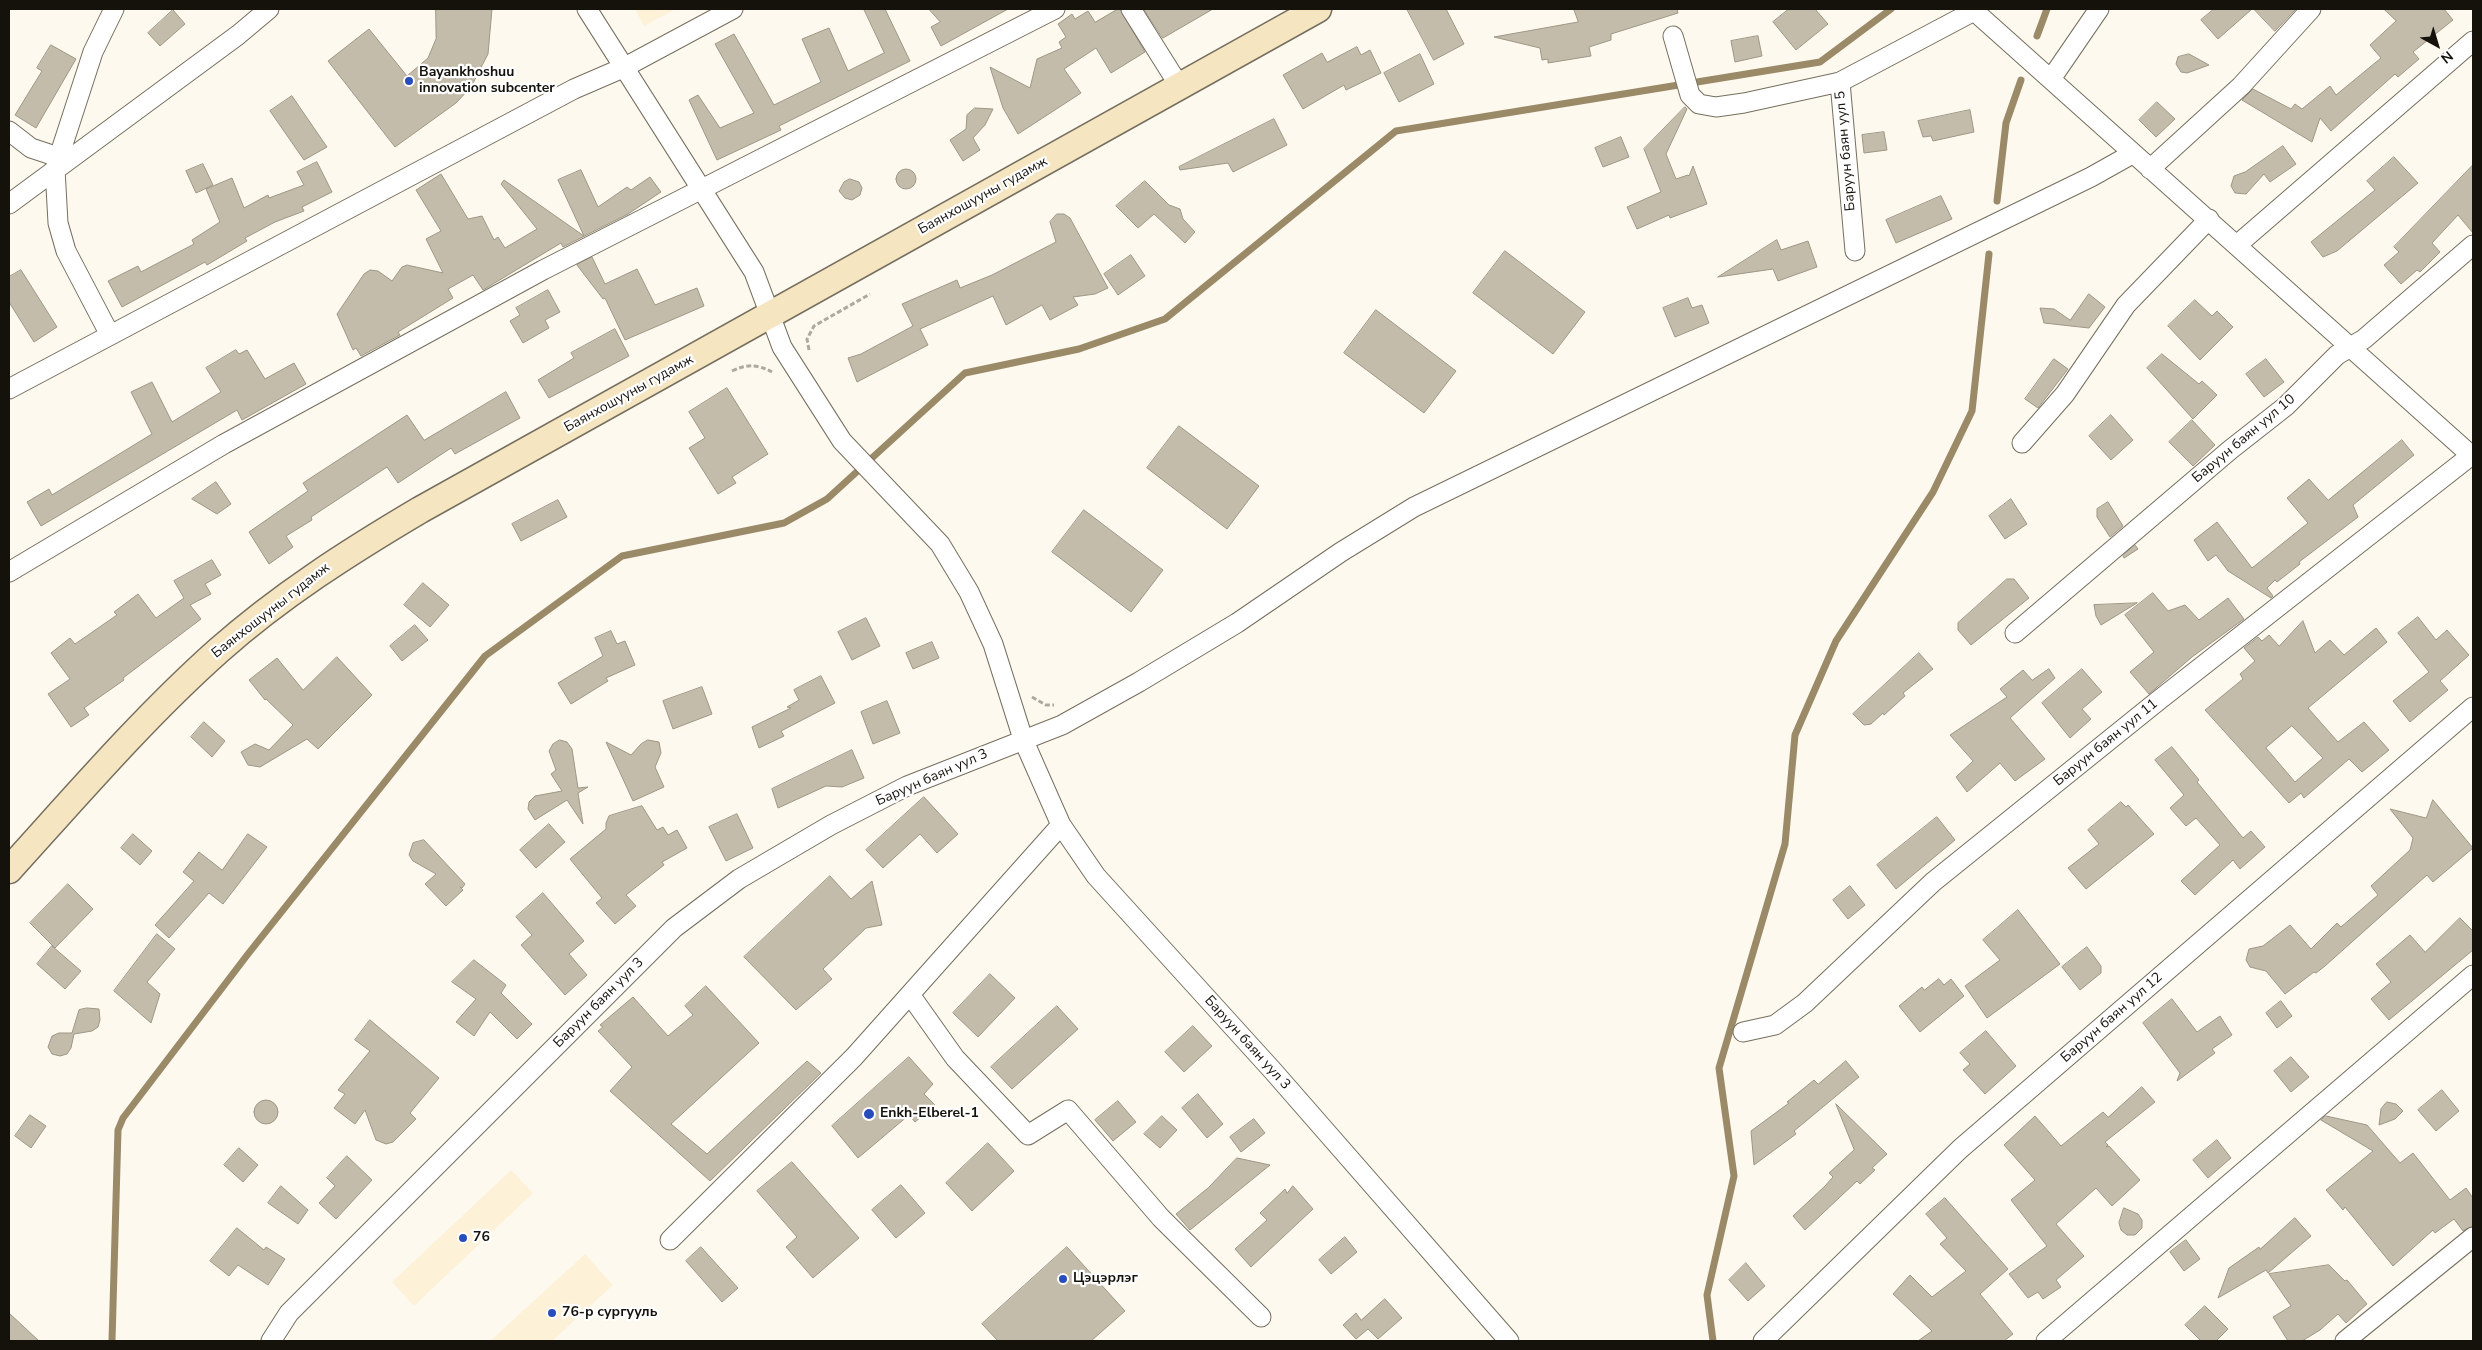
<!DOCTYPE html>
<meta charset="utf-8">
<style>
body{margin:0}
#map{position:relative;width:2482px;height:1350px;overflow:hidden;background:#fef9ee;font-family:"Nunito Sans",sans-serif}
canvas{display:block}
.frame{position:absolute;inset:0;border:10px solid #15120c;pointer-events:none}
.north{position:absolute;left:2412px;top:20px;width:50px;height:50px;-webkit-text-stroke:4px #fff;paint-order:stroke;rotate:141deg;font-size:14px;font-weight:700;line-height:20px;text-align:center;color:#15120c}
.north::after{content:'';display:block;margin:auto;width:18px;height:22px;background:#15120c;clip-path:polygon(50% 0,100% 100%,50% 72%,0 100%)}
</style>
<div id="map">
<canvas width="2482" height="1350"></canvas>
<div class="frame"></div>
<div class="north">N</div>
</div>
<script>
const context = document.querySelector('canvas').getContext('2d');
context.lineJoin = 'round';
function fill(path, color) { context.fillStyle = color; context.fill(path, 'evenodd'); }
function stroke(path, color, width, dash) { context.strokeStyle = color; context.lineWidth = width; context.lineCap = dash ? 'butt' : 'round'; context.setLineDash(dash || []); context.stroke(path); }
function write(font, color, halo, rows, align = 'center') {
  context.font = font + ' "Nunito Sans",sans-serif'; context.lineWidth = 4.5; context.setLineDash([]); context.textBaseline = 'middle'; context.strokeStyle = halo; context.fillStyle = color; for (const [text, x, y, turn = 0] of rows) {
    context.save(); context.translate(x, y); context.rotate((+turn || 0) * Math.PI / 180); context.textAlign = isNaN(turn) ? turn : align; if (halo) context.strokeText(text, 0, 0); context.fillText(text, 0, 0); context.restore();
  }
}
const built = new Path2D(`
 M635,9h41l-32,17z
 M511,1170l22,23 -119,113 -22,-24z
 M585,1254l28,31 -61,56h-62z`);
const stream = new Path2D(`
 M2037,36l10,-27
 M1997,201l9,-78 15,-43
 M112,1341l6,-211 5,-12 125,-164 237,-298 137,-100 162,-33 43,-24 138,-126 114,-24 86,-30 231,-188 424,-69 71,-53
 M1713,1341l-6,-46 27,-119 -15,-108 66,-224 10,-109 41,-94 97,-149 39,-81 17,-157`);
const building = new Path2D(`
 M436,9h56l-4,45 -17,33 -15,16 -61,44 -67,-86 41,-32 38,47 21,-18 8,-19z
 M864,9h21l25,52 -131,65 2,4 -64,30 -28,-60 9,-5 22,33 34,-15 -39,-69 19,-10 40,71 47,-23 -19,-43 27,-11 19,43 36,-18z
 M929,9h79l-67,37 -10,-19 9,-5z
 M1118,9h2l25,43 -34,21 -15,-25 -32,21 17,24 -63,41 -15,-26 -13,-41 40,21 7,-29 25,-11 -3,-6 7,-5 -8,-13 14,-10 3,5 13,-8 7,11z
 M1144,9h69l-50,29z
 M1407,9h39l18,35 -30,16z
 M1574,9h103l1,4 -67,21v6l-22,7 2,9 -43,7v-4l-6,1 -2,-12 -46,-11 84,-15z
 M1789,9h26l13,15 -32,26 -23,-28z
 M2214,9h38l-34,30 -17,-19z
 M2254,9h42l-21,22z
 M2384,9h60l9,11 -40,32 6,7 -21,18 -3,-3 -64,57 -11,-13 -8,24 -70,-42 11,-11 38,20 4,-5 7,5 28,-23 6,9 45,-37 -11,-13 26,-24z
 M173,10l12,14 -25,22 -12,-13z
 M1758,36l4,20 -27,6 -4,-21z
 M51,45l25,14 -40,69 -21,-13 27,-44 -5,-3z
 M1357,47l4,8 9,-5 11,23 -35,17 -2,-5 -41,24 -20,-34 39,-22 5,9z
 M1420,54l14,30 -35,18 -15,-29z
 M2189,54l20,11 -22,8 -6,-1 -5,-8 2,-7z
 M292,96l35,51 -23,13 -34,-49z
 M2157,102l18,17 -19,18 -17,-17z
 M1685,107l2,2 -21,45 10,25 12,-4 1,1 4,-10 14,38 -37,14 -1,-3 -32,14 -10,-22 34,-15 -17,-43z
 M975,108l18,1 -8,16 -12,13 7,12 -17,11 -13,-21 16,-11 1,-14z
 M1970,110l4,22 -41,9 -2,-5 -8,1 -5,-16z
 M1274,119l13,26 -54,27 -5,-9 -48,7 -1,-3z
 M1884,132l3,18 -23,3 -2,-18z
 M1621,137l8,20 -26,10 -8,-19z
 M2283,146l13,18 -26,18 -6,-8 -18,20 -11,-1 -4,-7 3,-10 11,-4z
 M2394,157l24,26 -81,68 -14,6 -12,-15 64,-52 -8,-9z
 M317,162l15,30 -30,15 2,4 -29,11 -30,16 2,3 -40,24 -2,-3 -83,45 -14,-26 30,-15 3,6 53,-28 -2,-4 28,-18 -14,-33 26,-11 12,30 24,-13 1,3 35,-13 -7,-13z
 M203,164l10,21 -17,8 -10,-22z
 M2473,165v68l-15,-18 -26,28 8,9 -20,20 -3,-2 -16,14 -17,-19 15,-13 -5,-5z
 M896 179a10 10 0 1 1 20 0a10 10 0 1 1-20 0Z
 M581,170l17,37 29,-20 4,3 19,-13 11,15 -33,22 -65,33 -2,-4 -78,47 -10,-15 -25,14 5,9 -55,34 2,3 -39,21 -5,-8 -3,2 -16,-36 27,-40 6,-4 8,1 14,10 10,-14 5,-2 36,8 -17,-34 15,-8 -25,-41 25,-16 27,45 14,-3 12,24 4,-3 7,11 32,-19 -36,-45 3,-4 80,56 -26,-56z
 M850,179l9,3 3,6 -2,7 -8,5 -7,-2 -6,-7 5,-9z
 M1145,181l24,24 11,4 3,10 12,13 -10,11 -31,-29 -16,14 -22,-22z
 M1941,196l11,23 -56,24 -10,-23z
 M1057,214h7l6,4 38,70 -13,6 -22,3 5,8 -28,15 -8,-15 -36,20 -13,-29 -73,33 8,16 -71,37 -9,-24 13,-4 52,-28 -11,-22 55,-24 3,8 32,-13 64,-33 -6,-20z
 M1777,240l4,10 27,-9 9,26 -39,14 -5,-12 -55,8z
 M1505,251l80,61 -32,42 -80,-61z
 M1131,255l14,21 -27,19 -14,-21z
 M592,257l13,27 32,-15 18,36 42,-17 7,18 -79,34 -20,-42 -2,1 -26,-34z
 M21,270l36,57 -23,15 -25,-40v-25z
 M548,290l12,22 -15,8 4,8 -26,15 -13,-22 10,-6 -4,-7z
 M2089,294l16,13 -16,21 -45,-5 -4,-15 14,1 16,11z
 M1688,298l4,10 10,-3 7,18 -34,14 -12,-29z
 M2195,300l17,16 5,-5 16,16 -33,33 -32,-34z
 M1376,310l80,61 -32,42 -80,-60z
 M615,329l14,27 -80,42 -11,-18 36,-22 -3,-5z
 M236,350l3,4 8,-4 18,29 29,-16 12,21 -64,36 -5,-10 -196,116 -14,-24 22,-13 3,6 100,-61 -21,-42 21,-10 20,40 49,-30 -15,-24z
 M2162,354l37,30 3,-3 15,14 -24,24 -46,-51z
 M2054,359l14,10 -30,39 -13,-9z
 M2266,359l18,23 -20,15 -18,-23z
 M727,388l41,66 -36,23 4,6 -18,11 -29,-46 16,-10 -16,-26z
 M506,392l14,26 -65,36 -4,-6 -53,35 -11,-16 -76,50 1,3 -26,16 7,11 -24,17 -20,-32 59,-41 -5,-8 104,-68 17,25z
 M2111,415l22,25 -22,20 -22,-24z
 M2192,420l23,25 -22,21 -24,-24z
 M1179,426l80,60 -32,43 -80,-61z
 M2402,440l12,15 -61,50 5,12 -59,45 1,2 -23,18 -2,-2 -8,8 6,8 -2,2 -43,-27 -12,-16 -8,6 -14,-21 23,-18 35,46 56,-45 -21,-25 22,-19 19,21z
 M216,482l15,22 -14,10 -25,-15z
 M2011,499l16,25 -22,15 -16,-23z
 M558,500l9,17 -46,24 -9,-17z
 M2108,502l15,24 -13,11 -13,-20v-8z
 M1084,510l79,60 -32,42 -79,-60z
 M2135,545l3,4 -14,9 -1,-2z
 M212,560l9,15 -16,9 6,10 -21,11 11,14 -78,59 1,2 -40,28 5,7 -18,12 -23,-33 22,-15 -19,-26 19,-15 5,6 42,-29 -3,-3 24,-18 18,24 28,-20 -10,-17z
 M2007,579h7l15,19 -58,47 -13,-15v-7z
 M423,583l26,22 -19,22 -26,-22z
 M2153,593l15,18 17,-6 14,15 29,-22 16,21 -52,38 -43,37 -19,-22 24,-20 -29,-37z
 M2137,603l-36,22 -5,-9 -2,-11z
 M2418,617l18,23 11,-10 22,25 -29,26 8,9 -38,32 -17,-21 36,-29 -31,-39z
 M866,618l14,28 -28,14 -14,-28z
 M2303,621l12,32 15,-13 14,15 32,-27 11,14 -79,66 30,34 26,-20 25,28 -27,22 -13,-13 -45,39 -3,-5 -12,10 -84,-93 38,-31 -3,-5 15,-13 -11,-13 14,-11 4,4 7,-6 10,11zM2292,726l31,32 -28,24 -29,-34z
 M415,625l13,15 -26,21 -12,-15z
 M611,631l6,13 8,-3 10,24 -29,13 2,3 -37,23 -13,-21 45,-27 -8,-18z
 M932,642l7,16 -26,11 -7,-16z
 M1919,653l14,16 -30,24 2,3 -21,19 -1,-2 -12,11 -7,1 -11,-11z
 M337,657l35,38 -54,54 -11,-10 -47,28 -12,-2 -7,-13 14,-8 14,6 24,-25 -27,-26 -1,1 -16,-20 28,-22 26,32z
 M2049,669l6,9 -45,40 35,41 -30,22 -15,-18 -33,29 -11,-15 17,-16 -23,-26 57,-38 -7,-8 23,-19 9,10z
 M2082,669l20,23 -20,17 9,10 -21,19 -28,-35z
 M821,676l14,27 -54,28 3,5 -25,12 -7,-21 39,-19 -4,-1 12,-7 -5,-10z
 M702,687l10,27 -39,15 -10,-28z
 M887,701l13,32 -27,11 -12,-32z
 M204,722l21,19 -13,16 -21,-20z
 M560,740l7,2 5,7 6,39 10,-1 -10,6 5,31 -16,-24 -32,20 -7,-11 1,-7 6,-6 27,-5 -11,-17 5,-4 -7,-19 4,-7z
 M648,740l11,2 2,11 -6,14 9,20 -31,14 -27,-59 25,13 10,-11z
 M2172,747l27,33 -2,2 46,56 8,-7 14,16 -25,22 -7,-9 -38,35 -14,-14 39,-36 -24,-27 -10,8 -16,-18 14,-13 -29,-35z
 M852,750l12,28 -22,9 -16,-1 -48,22 -6,-19z
 M924,797l34,37 -21,19 -17,-19 -37,34 -17,-18z
 M2433,800l40,48 -40,34 -6,-7 -102,91 -9,7 -2,-1 -29,22 -19,-23 -16,-4 -4,-7 3,-11 14,-3 27,-21 21,24 26,-26 4,4 37,-32 -7,-9 39,-36 3,-12 -23,-29 36,9z
 M2121,802l5,5 2,-2 26,29 -68,55 -18,-21 31,-24 -11,-14z
 M642,806l15,24 6,-3 5,8 9,-5 10,18 -25,14 2,3 -38,30 10,11 -21,18 -19,-21 6,-5 -32,-39 36,-30v-6l3,-7z
 M737,814l16,34 -27,13 -17,-34z
 M1937,817l18,23 -59,49 -19,-24z
 M549,824l16,18 -29,26 -16,-18z
 M133,834l19,17 -12,14 -19,-17z
 M248,834l19,13 -44,57 -14,-11 -40,45 -14,-13 39,-44 -11,-9 16,-20 23,18z
 M424,840l41,44 -3,4 -2,-1 3,3 -17,16 -21,-22 11,-10 -23,-13 -4,-6 4,-12z
 M830,876l21,23 21,-18 10,44 -16,3 -43,41 9,10 -36,31 -52,-53z
 M68,884l25,25 -38,39 -25,-25z
 M1850,886l15,19 -17,14 -15,-19z
 M543,893l41,48 -15,13 18,21 -22,20 -44,-50 11,-10 -16,-18z
 M2018,910l42,54 -73,54 -22,-32 35,-26 -17,-20z
 M2460,918l13,13v19l-84,70 -18,-21 20,-17 -15,-18 34,-29 15,17z
 M157,934l18,15 -28,33 13,12 -9,29 -37,-32z
 M52,946l29,25 -16,18 -28,-25z
 M2087,947l14,19v7l-21,17 -18,-23z
 M474,960l32,25 -5,8 31,31 -15,15 -27,-27 -16,24 -18,-14 20,-23 -24,-17z
 M990,974l25,24 -37,39 -25,-24z
 M1939,979l5,6 7,-6 13,17 -44,36 -21,-26 23,-19 2,3z
 M706,986l53,57 -88,81 36,30 100,-93 14,12 -111,108 -100,-90 22,-24 -34,-36 5,-4 -3,-2 33,-28 35,39 25,-21 -8,-9z
 M2172,999l25,33 23,-16 12,19 -20,14 3,4 -38,28 3,-8 -37,-50z
 M2281,1001l11,15 -15,12 -11,-15z
 M1057,1006l21,23 -66,60 -21,-22z
 M87,1008l12,1 1,11 -2,7 -6,4 -18,3 -3,14 -4,6 -7,2 -8,-2 -4,-7 4,-11 7,-3h13l7,-23z
 M370,1020l69,58 -29,35 6,6 -23,23 -7,2 -10,-4 -11,-30 -10,14 -21,-16 11,-14 -7,-4 32,-39 -15,-11z
 M1193,1026l19,20 -28,26 -19,-20z
 M1986,1031l30,35 -31,28 -22,-24 7,-6 -10,-11z
 M909,1057l24,27 -9,10 11,11 -20,17 -6,-7 -51,43 -26,-32z
 M2291,1057l18,20 -18,15 -17,-21z
 M1846,1061l13,16 -65,54 2,3 -42,31 -3,-34 38,-28 -2,-1 27,-22 4,4z
 M2142,1087l13,15 -50,40 3,3 -2,2 3,-1 31,34 -28,26 -16,-18 -40,36 28,32 -28,24 5,7 -18,12 -5,-7 -10,6 -19,-24 38,-28 -36,-46 24,-20 -31,-35 31,-29 26,30 42,-34 5,5z
 M2442,1090l17,21 -23,20 -18,-21z
 M1198,1094l25,30 -16,14 -25,-30z
 M254 1112a12 12 0 1 1 24 0a12 12 0 1 1-24 0Z
 M1118,1101l18,21 -23,19 -18,-21z
 M2387,1102l9,2 7,7 -8,8 -16,6 2,-16z
 M1836,1104l51,50 -15,14 3,2 -15,14 -3,-3 -52,49 -12,-14 32,-30 8,-9 -4,-4 25,-23z
 M30,1115l16,11 -15,22 -16,-12z
 M1162,1116l15,14 -17,18 -16,-14z
 M2326,1116l41,9 33,38 13,-10 37,47 16,-12 7,10v28l-10,5 -9,-12 -19,14 -2,-3 -40,36 -48,-59 -2,3 -17,-20 47,-39 -52,-31z
 M1254,1119l11,14 -24,19 -11,-15z
 M2217,1140l14,18 -23,20 -15,-18z
 M988,1143l26,28 -42,40 -26,-28z
 M239,1148l19,17 -15,17 -19,-17z
 M347,1156l25,24 -36,39 -17,-16 16,-17 -8,-8z
 M1237,1158l33,7 -80,65 -14,-16 32,-26z
 M792,1162l67,76 -46,40 -27,-31 11,-10 -40,-46z
 M901,1185l24,28 -29,25 -24,-28z
 M281,1186l27,24 -10,14 -30,-21z
 M1293,1186l20,23 -62,58 -16,-18 32,-29 -7,-7 25,-24 2,4z
 M1945,1198l63,71 -28,25 33,40 -9,7h-86l14,-10 -39,-37 17,-19 22,22 34,-26 -26,-27 7,-6 -21,-24z
 M2124,1208l14,6 4,6v8l-7,7h-8l-6,-5 -2,-7z
 M2295,1218l16,18 -43,37 -2,-3 -48,28 11,-30 30,-21 1,2z
 M237,1228l27,22 2,-3 19,12 -17,26 -30,-20 -9,11 -19,-15z
 M1345,1237l12,15 -26,22 -12,-14z
 M2186,1240l14,19 -16,12 -14,-19z
 M701,1247l37,41 -16,14 -36,-41z
 M1067,1247l58,64 -34,30h-93l-16,-17z
 M1746,1263l19,23 -17,15 -19,-21z
 M2329,1265l16,16 2,-1 20,24 -21,19 -8,-9 -18,16 -18,11h-14l-15,-24 18,-11 -22,-32z
 M1385,1299l17,19 -24,21 -10,-10 -12,10 -13,-14 13,-12 5,7z
 M2205,1306l23,23 -12,12h-15l-16,-16z
 M9,1313l30,28h-30z`);
const path = new Path2D(`
 M809,350l-2,-11 7,-13 56,-32
 M732,371c15,-7 25,-7 40,1
 M1032,697l14,8h8`);
const minor = new Path2D(`
 M587,9l167,263 28,75 60,94 98,103 29,48 24,52 30,95 38,86 35,51 177,195 236,270
 M1131,9l49,78
 M1972,9l501,448
 M1673,36l17,59 9,9 17,3 28,-4 96,-21
 M2051,79l48,-70
 M9,131l22,17 27,9
 M2150,169l91,-83 70,-77
 M9,204l229,-169 31,-26
 M2237,245l236,-204
 M1855,251l-15,-169 134,-71
 M110,335l-44,-84 -8,-28 -3,-54 38,-117 21,-43
 M9,389l565,-300 51,-22 108,-58
 M2022,443l43,-49 61,-89 83,-86
 M9,572l215,-128 319,-174 512,-261
 M2015,633l215,-183 56,-44 51,-51 27,-16 109,-94
 M911,996l44,62 73,77 40,-25 93,108 100,99
 M1743,1032l32,-7 30,-22 128,-121 226,-182 314,-246
 M670,1240l184,-183 207,-232
 M271,1341l18,-28 385,-385 65,-49 92,-54 76,-39 155,-61 77,-43 98,-59 104,-71 73,-45 677,-330 41,-23
 M1763,1341l197,-192 513,-442
 M2046,1341l427,-366
 M2345,1341l128,-104`);
const secondary = new Path2D(`
 M9,870c68,-75 134,-152 209,-219 62,-55 131,-99 202,-141l898,-501`);
const markers = [
 [409,81,5,"#294cbb"],
 [869,1114,6,"#294cbb"],
 [463,1238,5,"#294cbb"],
 [1063,1279,5,"#294cbb"],
 [552,1313,5,"#294cbb"]
];
const poiNames = [
 ["Bayankhoshuu",419,73],
 ["innovation subcenter",419,89],
 ["Enkh-Elberel-1",880,1114],
 ["76",473,1238],
 ["Цэцэрлэг",1073,1279],
 ["76-р сургууль",562,1313]
];
const streetNames = [
 ["Баруун баян уул 5",1846,151,-95],
 ["Баянхошууны гудамж",983,196,-29],
 ["Баянхошууны гудамж",629,394,-29],
 ["Баруун баян уул 10",2244,439,-40],
 ["Баянхошууны гудамж",271,611,-38],
 ["Баруун баян уул 11",2106,743,-39],
 ["Баруун баян уул 3",932,778,-24],
 ["Баруун баян уул 3",599,1003,-45],
 ["Баруун баян уул 12",2112,1018,-41],
 ["Баруун баян уул 3",1247,1043,48]
];
fill(built, '#fdf1d8');
stroke(stream, '#9b8a68', 7);
fill(building, '#c4bcaa');
stroke(building, '#9e9786', 1);
stroke(minor, '#766f5f', 21);
stroke(secondary, '#766f5f', 29);
stroke(path, '#ada99f', 3, [5, 2.5]);
stroke(minor, '#fff', 19);
stroke(secondary, '#f5e6c1', 26);
for (const [x, y, r, color] of markers) { const dot = new Path2D(); dot.arc(x, y, r, 0, 2 * Math.PI); context.fillStyle = color; context.fill(dot); stroke(dot, '#fff', 2); }
write('bold 14px', '#15120c', '#fff', poiNames, 'left');
write('14px', '#15120c', '#fff', streetNames);
</script>
